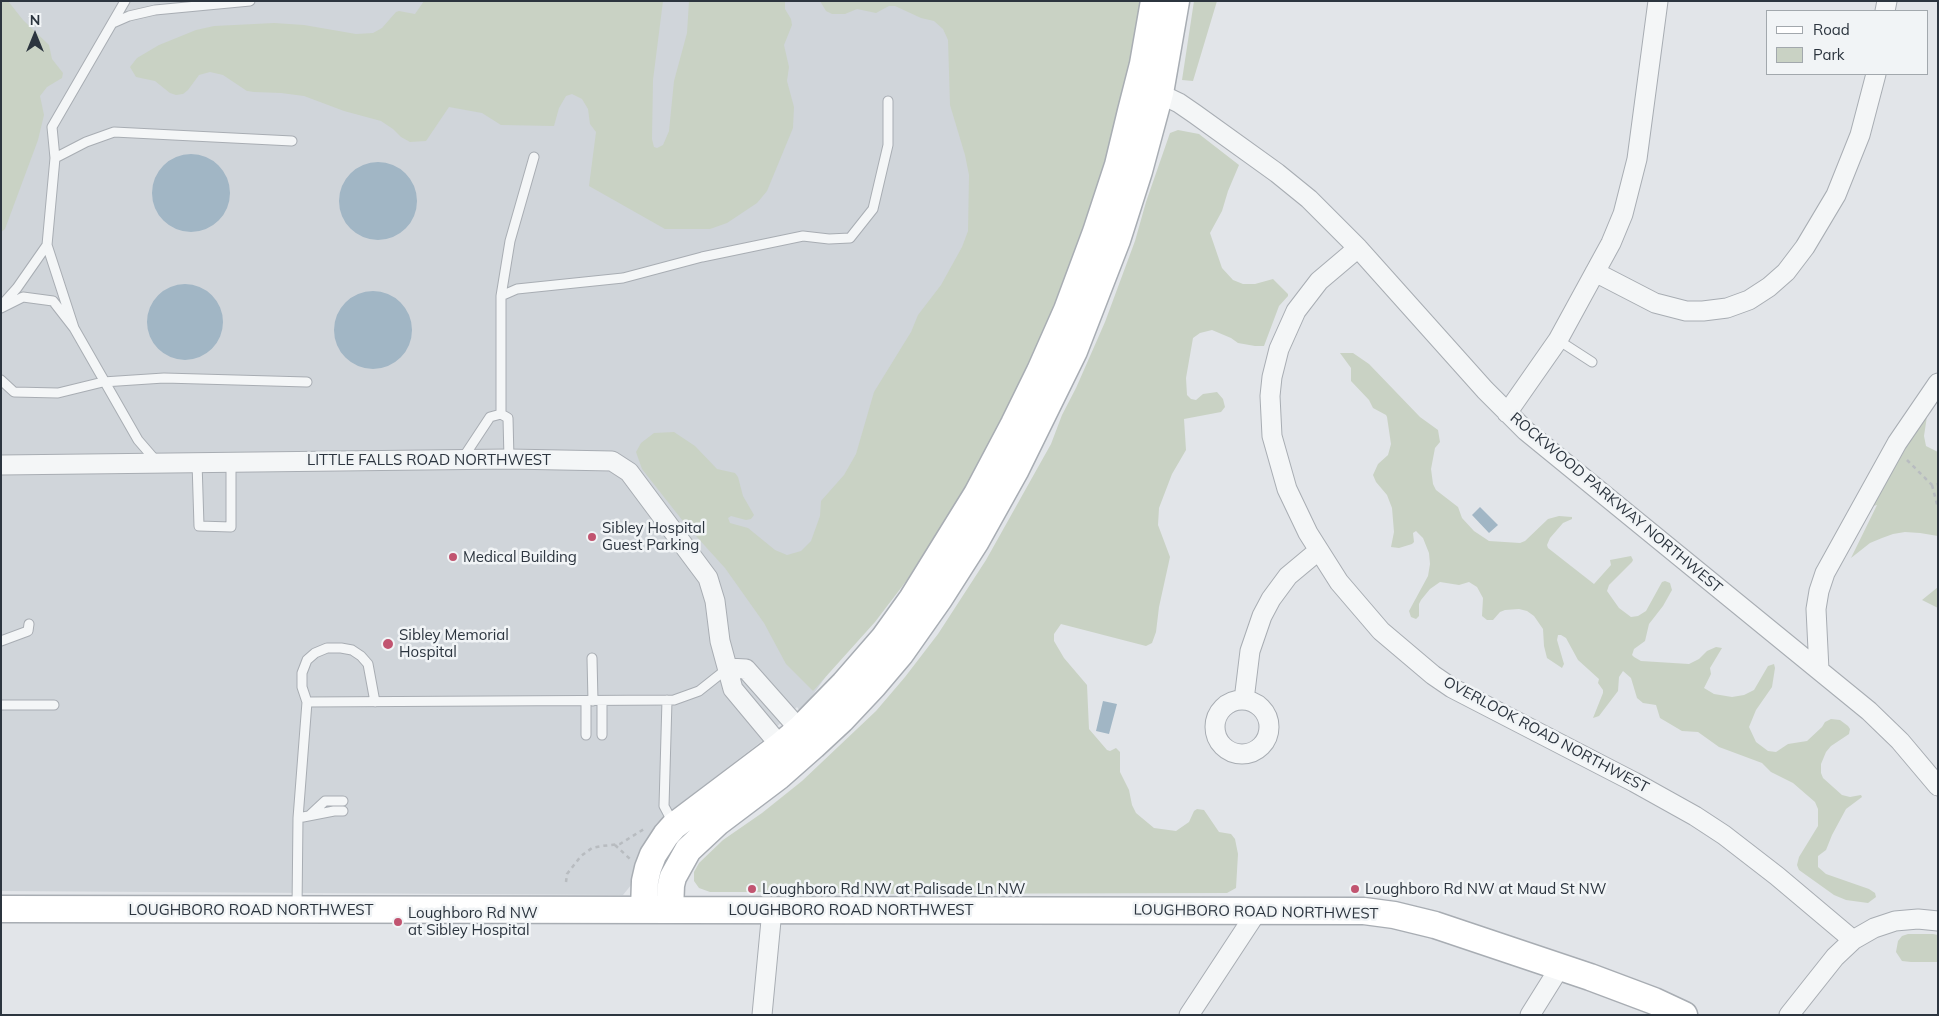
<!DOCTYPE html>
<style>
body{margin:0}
#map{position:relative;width:1939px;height:1016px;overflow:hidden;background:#e2e5e9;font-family:Mulish,sans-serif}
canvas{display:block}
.frame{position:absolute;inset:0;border:2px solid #2c353f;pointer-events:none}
.legend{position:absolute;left:1766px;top:10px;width:162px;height:65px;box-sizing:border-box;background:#f1f4f6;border:1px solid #a2a8ad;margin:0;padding:6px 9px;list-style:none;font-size:15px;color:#2c353f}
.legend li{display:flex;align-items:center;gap:10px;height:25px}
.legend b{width:25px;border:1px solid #a2a8ad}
.north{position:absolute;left:10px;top:10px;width:50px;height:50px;-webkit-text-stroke:4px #f1f4f6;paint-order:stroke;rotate:0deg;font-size:14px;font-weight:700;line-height:20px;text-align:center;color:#2c353f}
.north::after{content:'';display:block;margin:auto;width:18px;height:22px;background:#2c353f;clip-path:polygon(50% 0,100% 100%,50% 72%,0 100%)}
</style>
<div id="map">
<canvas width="1939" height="1016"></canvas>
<div class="frame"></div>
<ul class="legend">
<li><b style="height:6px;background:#fff"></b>Road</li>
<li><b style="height:14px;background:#c9d2c4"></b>Park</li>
</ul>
<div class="north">N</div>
</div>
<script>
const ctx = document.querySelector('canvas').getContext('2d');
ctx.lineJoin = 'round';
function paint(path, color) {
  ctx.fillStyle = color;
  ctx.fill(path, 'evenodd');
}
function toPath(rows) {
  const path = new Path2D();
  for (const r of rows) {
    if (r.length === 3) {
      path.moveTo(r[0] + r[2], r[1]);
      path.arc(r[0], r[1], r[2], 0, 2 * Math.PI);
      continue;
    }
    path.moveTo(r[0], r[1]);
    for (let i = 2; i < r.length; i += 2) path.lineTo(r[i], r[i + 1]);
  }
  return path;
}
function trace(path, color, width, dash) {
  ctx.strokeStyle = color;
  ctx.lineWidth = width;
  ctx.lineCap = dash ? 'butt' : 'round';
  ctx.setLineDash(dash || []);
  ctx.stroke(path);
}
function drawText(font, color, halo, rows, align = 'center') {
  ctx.font = font + ' Mulish,sans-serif';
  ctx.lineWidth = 5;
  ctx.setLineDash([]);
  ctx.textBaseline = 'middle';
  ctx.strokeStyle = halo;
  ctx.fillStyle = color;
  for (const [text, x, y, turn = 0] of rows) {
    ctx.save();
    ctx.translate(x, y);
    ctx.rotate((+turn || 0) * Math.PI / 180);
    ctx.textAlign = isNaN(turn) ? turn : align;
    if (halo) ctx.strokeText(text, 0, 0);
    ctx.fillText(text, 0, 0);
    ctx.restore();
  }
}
paint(toPath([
 [1,1,1144,1,1138,85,1025,391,801,712,797,707,762,741,685,800,656,824,636,879,623,895,1,891]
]), '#d0d5da');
paint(toPath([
 [1,1,8,1,23,20,49,45,52,59,63,73,62,78,47,87,40,96,44,115,38,140,5,229,1,232],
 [424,1,663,1,653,80,652,139,654,147,657,148,663,145,669,131,674,81,687,33,689,1,785,1,785,9,791,19,792,25,784,45,789,67,787,81,794,107,793,128,767,191,757,203,727,223,710,229,665,229,589,186,596,132,590,124,588,109,582,99,572,94,566,96,559,108,554,126,501,125,482,113,449,107,426,141,410,142,401,137,393,129,381,121,344,111,304,96,281,93,254,92,247,91,223,75,210,72,199,75,188,90,183,94,176,95,170,93,155,81,136,77,130,67,137,58,159,45,196,30,214,26,274,23,304,25,356,34,373,33,382,28,396,12,399,11,415,14],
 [820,1,1141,1,1134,44,1113,135,1079,243,1044,333,1008,410,972,477,907,580,875,622,813,691,786,664,764,623,725,568,686,525,642,469,636,452,641,443,654,433,674,432,695,446,717,469,735,473,738,477,743,496,754,515,751,519,746,520,731,516,728,518,730,523,748,528,775,550,787,555,801,551,811,541,820,516,821,501,844,475,856,454,874,392,911,332,918,315,941,285,962,247,968,231,969,175,965,155,950,105,948,40,943,29,934,21,921,18,895,6,889,6,876,13,857,9,845,14,832,14,826,11],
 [1194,1,1217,1,1193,81,1182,80],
 [1178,130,1199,134,1239,165,1228,191,1222,211,1210,233,1222,268,1233,280,1243,284,1255,284,1273,279,1288,294,1288,296,1279,306,1264,346,1255,346,1238,343,1231,338,1212,330,1200,333,1193,338,1186,378,1187,395,1191,399,1196,400,1203,394,1217,392,1223,399,1225,407,1221,412,1184,419,1186,450,1172,474,1159,508,1158,525,1170,557,1159,607,1156,632,1152,643,1146,646,1061,624,1054,634,1054,641,1064,658,1087,685,1089,729,1107,750,1110,751,1116,748,1120,752,1120,772,1129,790,1132,805,1136,813,1154,828,1176,831,1189,822,1194,811,1197,809,1204,810,1219,832,1231,834,1235,839,1238,854,1236,888,1227,893,846,894,806,889,777,892,710,892,699,888,694,881,694,872,699,863,723,840,762,813,802,781,876,711,905,677,938,634,986,560,1051,444,1062,415,1076,388,1105,322,1135,241,1146,202,1170,133],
 [1340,353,1353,353,1369,364,1420,417,1438,430,1440,442,1435,448,1431,469,1433,484,1436,490,1458,507,1462,518,1474,531,1489,541,1520,543,1525,541,1548,519,1559,516,1572,517,1572,519,1563,523,1550,538,1547,545,1548,548,1594,584,1611,565,1610,560,1631,556,1633,560,1632,562,1609,585,1607,591,1619,608,1631,617,1638,616,1646,611,1662,582,1665,581,1670,583,1672,590,1663,606,1649,624,1645,641,1634,649,1632,655,1634,657,1641,661,1689,664,1699,659,1707,651,1716,647,1722,648,1710,668,1711,674,1704,688,1714,694,1732,697,1744,695,1754,690,1768,666,1774,664,1775,668,1772,687,1756,710,1749,727,1756,742,1768,751,1776,752,1788,744,1807,741,1822,727,1825,722,1831,719,1840,720,1848,726,1850,729,1849,734,1831,746,1826,752,1821,764,1821,773,1823,778,1842,795,1850,797,1861,795,1862,797,1846,809,1832,835,1826,850,1818,856,1818,867,1826,874,1869,889,1875,893,1876,897,1868,903,1846,900,1834,895,1799,870,1797,865,1799,857,1818,826,1818,809,1815,802,1793,783,1771,772,1762,763,1719,747,1698,732,1682,731,1660,718,1656,705,1643,703,1637,698,1631,678,1623,671,1619,677,1618,691,1599,716,1593,718,1603,693,1603,690,1598,683,1599,679,1578,660,1566,638,1561,635,1558,635,1557,640,1564,664,1562,668,1547,658,1544,646,1543,629,1534,616,1527,611,1519,609,1505,610,1500,612,1493,620,1487,620,1482,616,1483,598,1477,587,1469,582,1459,585,1440,582,1430,589,1421,600,1419,604,1419,616,1416,619,1411,617,1409,611,1428,576,1430,564,1429,553,1423,538,1416,531,1413,533,1414,542,1412,544,1399,548,1391,547,1394,532,1392,508,1387,495,1376,482,1373,475,1378,464,1388,455,1391,444,1387,417,1386,415,1373,408,1369,400,1351,381,1351,368],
 [1927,416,1924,436,1926,446,1938,452,1938,536,1920,533,1905,532,1893,534,1882,538,1870,543,1851,558,1877,505,1873,506,1918,426],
 [1938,587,1938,608,1922,600],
 [1908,934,1933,934,1938,935,1938,962,1911,962,1902,961,1896,952,1898,941,1902,936]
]), '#c9d2c4');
paint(toPath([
 [191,193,39],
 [378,201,39],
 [185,322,38],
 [373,330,39],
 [1480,507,1498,525,1489,533,1472,515],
 [1103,701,1117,704,1109,734,1096,731]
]), '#a1b6c5');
const lane = toPath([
 [113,23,129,16,155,10,250,1],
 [55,158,86,142,114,132,292,141],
 [501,296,510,241,534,157],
 [1,306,17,288,47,245],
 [1,308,23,297,53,301,74,328,138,440,157,462],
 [74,328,47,245,55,158,52,127,125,1],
 [1558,340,1592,362],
 [1,380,14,392,58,393,103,382,164,378,307,382],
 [501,414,501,296,517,289,623,278,702,257,803,236,829,239,850,238,873,209,888,145,888,101],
 [463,458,490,417,501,414,508,418,509,459],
 [197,462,199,526,231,527,231,462],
 [1,641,28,631,29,624],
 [592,658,593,701],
 [667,700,664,806,673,823],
 [586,701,586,735],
 [307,702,674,700,699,691,728,668],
 [1,705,54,705],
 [602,735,602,701],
 [310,815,325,801,343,801],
 [298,818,334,811,343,811],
 [297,908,298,818,307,702,302,687,302,673,307,660,315,653,327,648,341,648,352,650,361,656,368,664,375,702]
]);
const street = toPath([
 [1885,11,1887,1],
 [1150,89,1179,103,1195,114,1277,173,1309,199,1358,248,1485,390,1526,431,1869,711,1900,741,1938,786],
 [1358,248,1319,281,1296,311,1279,349,1272,377,1270,396,1272,436,1287,489,1308,533,1339,582,1381,631,1433,675,1452,688,1634,782,1695,816,1724,835,1777,876,1853,940],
 [1595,272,1655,303,1686,311,1703,311,1727,308,1749,300,1769,287,1786,272,1805,247,1836,195,1860,135,1876,74],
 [1507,413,1558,340,1611,243,1623,214,1637,159,1658,1],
 [1,465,509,459,612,461,629,472,708,578,715,601,720,641,733,689,788,755],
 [728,668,746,669,808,739],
 [1819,670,1816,609,1819,591,1825,573,1897,443,1938,383],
 [1244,700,1250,651,1262,616,1271,599,1288,576,1318,551],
 [1242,727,27],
 [762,1015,772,910],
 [1189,1015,1258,910],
 [1530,1015,1560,967],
 [1789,1015,1835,957,1853,940,1874,928,1895,921,1918,919,1938,921]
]);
const secondary = toPath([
 [1,909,1364,911,1394,915,1435,925,1590,977,1654,1001,1684,1015],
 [644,910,645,881,648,868,653,855,666,835,674,826,780,746,800,729,844,684,884,638,912,599,977,494,1014,424,1040,371,1067,310,1096,232,1118,165,1131,111,1143,64,1154,1],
 [670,910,671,885,673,877,688,850,718,822,779,776,813,746,841,720,873,686,901,653,939,599,976,541,1015,471,1074,351,1117,240,1139,171,1160,93,1176,1]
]);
trace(lane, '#a8adb3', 11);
trace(street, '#a8adb3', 21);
trace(secondary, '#a8adb3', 29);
trace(toPath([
 [1907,460,1932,485,1938,484],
 [1932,485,1938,508],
 [615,845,630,859],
 [566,882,567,874,581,856,592,848,602,846,620,844,644,829]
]), '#b8bcc0', 2.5, [4, 4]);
trace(lane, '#f4f6f7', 9);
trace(street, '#f4f6f7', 19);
trace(secondary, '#fff', 26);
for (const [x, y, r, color] of [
 [592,537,5,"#c15470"],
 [453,557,5,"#c15470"],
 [388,644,6,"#c15470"],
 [752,889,5,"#c15470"],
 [1355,889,5,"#c15470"],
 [398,922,5,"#c15470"]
]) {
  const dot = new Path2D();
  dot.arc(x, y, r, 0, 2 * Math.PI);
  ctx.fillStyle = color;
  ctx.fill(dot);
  trace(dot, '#f1f4f6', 2);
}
drawText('15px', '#2c353f', '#f1f4f6', [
 ["LITTLE FALLS ROAD NORTHWEST",429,460],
 ["ROCKWOOD PARKWAY NORTHWEST",1616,503,40],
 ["OVERLOOK ROAD NORTHWEST",1546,735,28],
 ["LOUGHBORO ROAD NORTHWEST",251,910],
 ["LOUGHBORO ROAD NORTHWEST",851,910],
 ["LOUGHBORO ROAD NORTHWEST",1256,912,1]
]);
drawText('15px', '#2c353f', '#f1f4f6', [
 ["Sibley Hospital",602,528],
 ["Guest Parking",602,545],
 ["Medical Building",463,557],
 ["Sibley Memorial",399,635],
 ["Hospital",399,652],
 ["Loughboro Rd NW at Palisade Ln NW",762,889],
 ["Loughboro Rd NW at Maud St NW",1365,889],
 ["Loughboro Rd NW",408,913],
 ["at Sibley Hospital",408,930]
], 'left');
</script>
